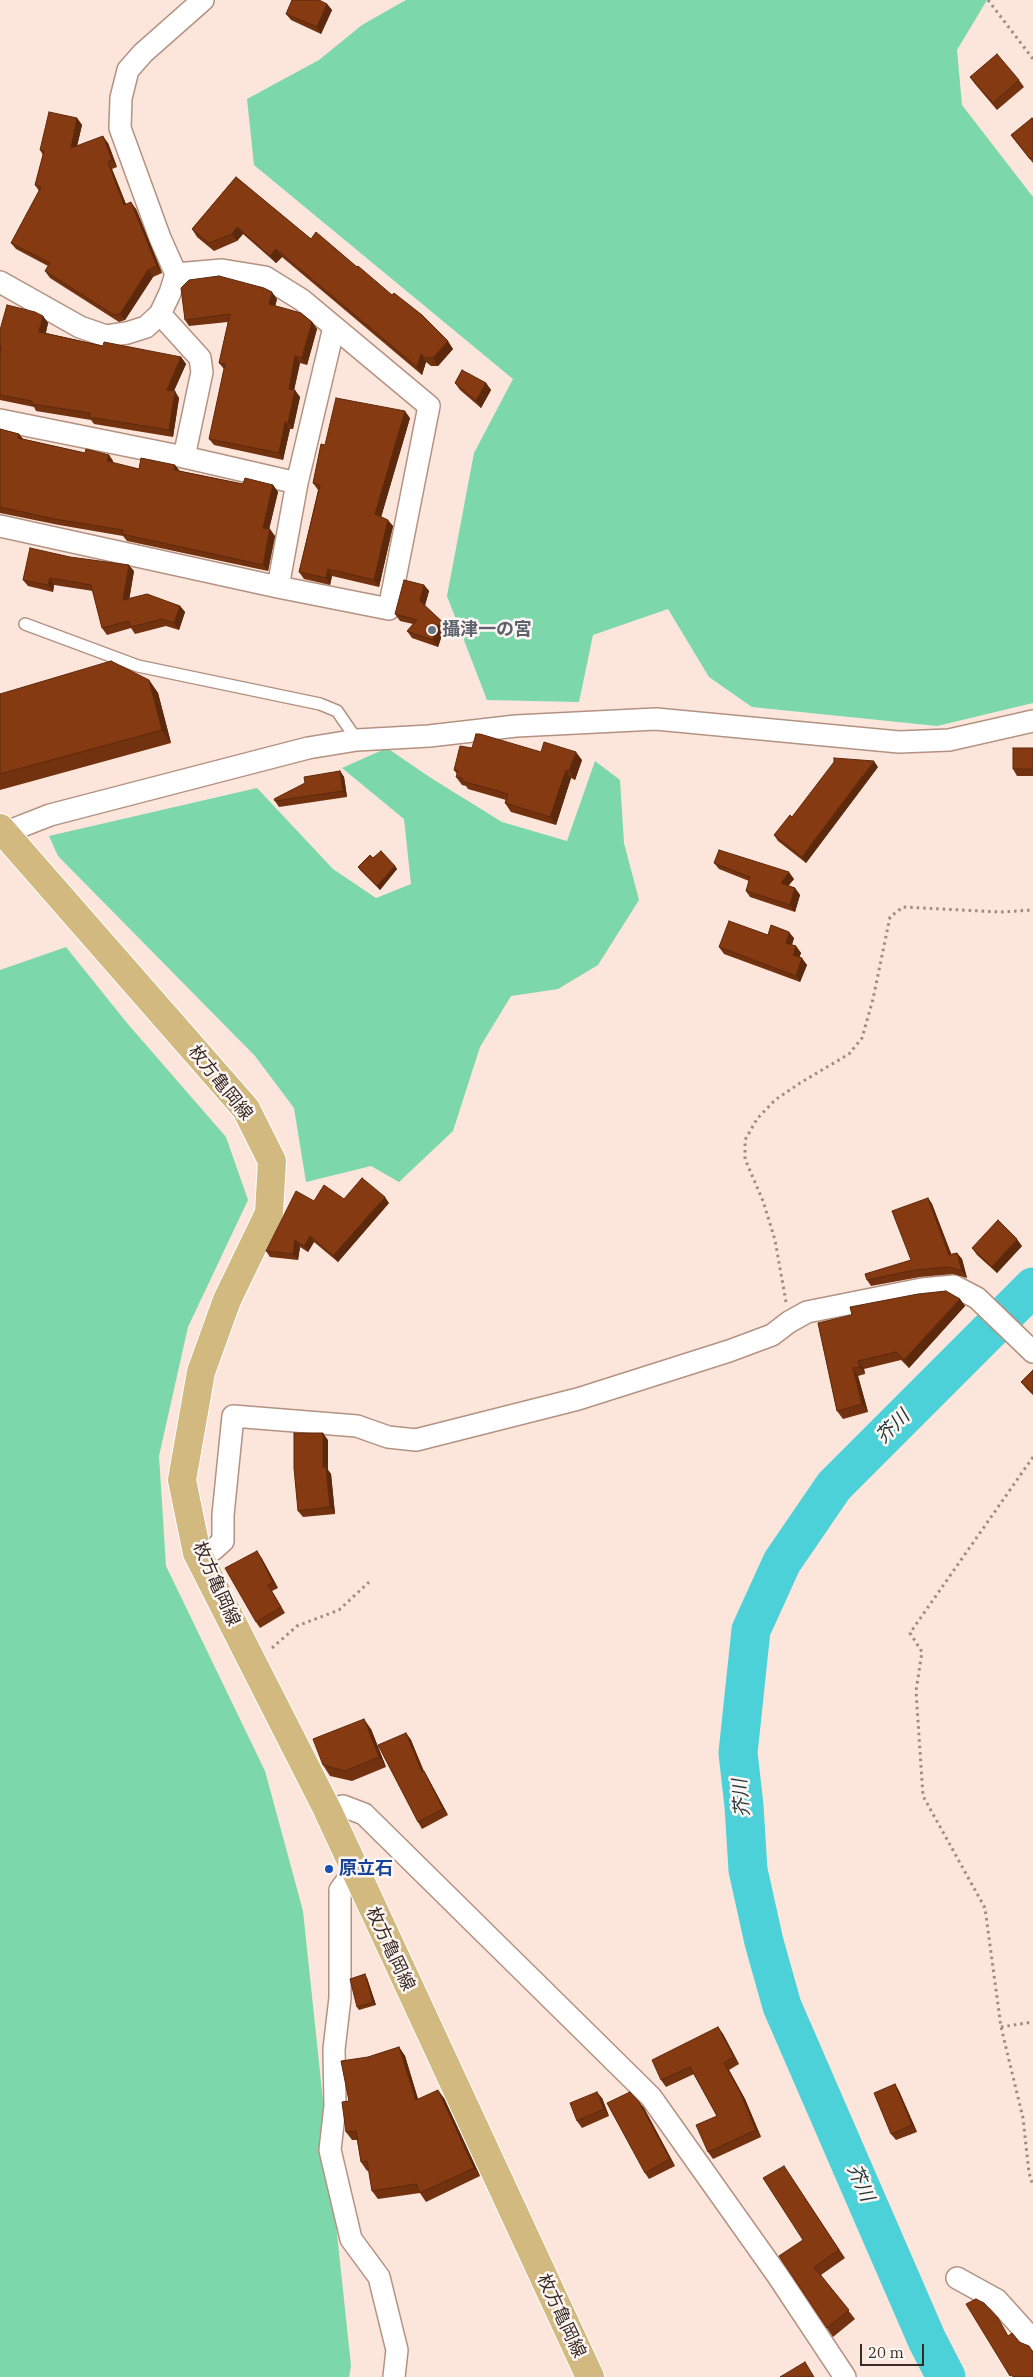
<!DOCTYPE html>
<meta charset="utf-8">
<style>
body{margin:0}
#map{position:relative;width:1033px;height:2377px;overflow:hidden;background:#fce5db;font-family:"IBM Plex Serif",serif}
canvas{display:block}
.scale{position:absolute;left:860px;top:2344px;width:64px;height:22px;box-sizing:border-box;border:2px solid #392a24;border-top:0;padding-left:6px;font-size:15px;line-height:18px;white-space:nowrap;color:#392a24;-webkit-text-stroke:4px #fef6f3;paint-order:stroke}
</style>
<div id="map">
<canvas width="1033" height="2377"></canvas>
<div class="scale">20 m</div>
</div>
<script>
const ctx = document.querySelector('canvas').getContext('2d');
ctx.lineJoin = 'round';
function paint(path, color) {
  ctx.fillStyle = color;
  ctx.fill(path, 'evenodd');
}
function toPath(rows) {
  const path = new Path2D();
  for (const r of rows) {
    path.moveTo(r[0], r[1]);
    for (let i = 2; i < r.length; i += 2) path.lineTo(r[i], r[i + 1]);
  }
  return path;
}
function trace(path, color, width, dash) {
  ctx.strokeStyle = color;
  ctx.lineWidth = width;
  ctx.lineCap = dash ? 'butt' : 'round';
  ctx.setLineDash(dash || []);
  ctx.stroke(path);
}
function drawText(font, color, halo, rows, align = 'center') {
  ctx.font = font + ' "IBM Plex Serif","Noto Sans JP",serif';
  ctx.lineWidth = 5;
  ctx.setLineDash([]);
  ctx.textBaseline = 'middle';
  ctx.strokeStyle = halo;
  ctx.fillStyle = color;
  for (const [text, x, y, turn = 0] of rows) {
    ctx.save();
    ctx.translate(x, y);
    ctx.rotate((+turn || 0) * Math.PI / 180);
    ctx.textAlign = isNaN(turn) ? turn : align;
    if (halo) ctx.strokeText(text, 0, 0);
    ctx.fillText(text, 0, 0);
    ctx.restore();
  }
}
paint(toPath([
 [406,0,987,0,957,50,962,105,1033,197,1033,703,937,726,752,707,709,677,668,609,593,635,579,702,487,700,447,596,474,453,513,379,254,165,247,99,319,60,362,25],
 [387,748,431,778,502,822,567,841,595,761,620,780,624,843,639,900,598,965,558,989,511,996,480,1047,453,1131,399,1182,371,1166,306,1182,294,1108,255,1056,58,856,49,836,257,788,333,869,376,898,411,884,404,819,342,768],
 [66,947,127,1023,226,1137,248,1200,188,1327,159,1456,166,1566,265,1771,303,1911,351,2366,349,2377,0,2377,0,970]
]), '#7cd7ab');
trace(toPath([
 [946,2377,927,2340,782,2006,764,1942,748,1870,744,1806,738,1753,751,1630,782,1562,834,1486,1033,1287]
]), '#4cd1d8', 39);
const service = toPath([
 [25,624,138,666,320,704,337,711,357,740]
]);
const minor = toPath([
 [0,282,80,327,106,336,127,333,146,327,160,314,170,293,176,274,160,238,120,128,121,98,128,70,143,53,203,0],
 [160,314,200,358,202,372,184,457],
 [0,420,184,457,297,483],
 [0,526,278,587,389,609,429,406,302,300,265,277,222,270,176,274],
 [278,587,297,483,334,327],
 [4,833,50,815,308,748,357,740,429,736,516,726,656,719,899,742,949,740,1033,721],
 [197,1553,213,1550,223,1541,223,1515,233,1416,357,1426,388,1437,416,1440,578,1399,729,1351,772,1335,789,1322,807,1312,922,1289,954,1286,977,1298,1033,1352],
 [327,1809,343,1806,364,1814,651,2097,778,2276,845,2377],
 [354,1871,340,1890,340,1998,334,2049,335,2106,330,2150,351,2239,379,2277,397,2350,394,2377],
 [957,2278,997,2300,1033,2340]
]);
const primary = toPath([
 [0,828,246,1109,272,1161,269,1213,227,1300,201,1372,182,1480,197,1553,327,1809,590,2377]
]);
trace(service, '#b49282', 14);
trace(minor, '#b49282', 24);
trace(primary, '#fff', 30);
trace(toPath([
 [988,0,1033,59],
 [786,1302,775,1240,763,1201,745,1159,745,1140,757,1119,775,1100,800,1083,849,1054,862,1038,873,999,890,917,903,907,1000,912,1033,910],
 [1033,1457,910,1633,922,1652,916,1691,923,1796,985,1908,1001,2027,1023,2118,1029,2173,1033,2186],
 [272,1648,297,1626,339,1610,369,1582],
 [1001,2027,1033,2022]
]), '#9d8a82', 3, [2.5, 4]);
trace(service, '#fff', 11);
trace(minor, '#fff', 21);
trace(primary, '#d2b980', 28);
paint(toPath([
 [327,4,332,10,321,34,291,20,286,14],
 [970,77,1019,80,1024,87,997,110,975,84],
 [77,118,82,125,77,146,108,143,117,167,112,169,126,204,136,209,162,273,153,277,125,320,119,322,50,278,45,271,48,266,16,249,11,243,39,191,35,185,43,155,40,150],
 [1033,119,1033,163,1011,135],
 [236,177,311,239,357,267,453,349,438,366,431,366,426,362,422,375,282,257,276,263,243,234,237,241,214,251,197,237,192,229],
 [277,299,275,306,312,322,317,329,307,365,300,363,294,390,300,397,293,429,290,429,283,460,214,445,209,439,224,369,219,363,228,322,189,326,185,320],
 [43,316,48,323,46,333,103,346,181,357,186,364,174,391,179,398,173,437,94,424,91,420,36,411,34,407,0,400,0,330],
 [455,383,486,383,491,390,481,408,460,390],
 [410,418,381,517,393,526,379,587,332,576,330,585,304,579,299,572,318,490,313,483,325,445],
 [0,429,19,434,23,439,85,453,109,455,113,461,113,463,139,469,180,471,243,484,273,485,278,492,269,529,275,536,268,571,127,541,123,536,59,525,0,513],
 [134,571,129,599,180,606,185,612,179,630,166,626,135,634,131,628,107,635,102,628,93,591,54,585,53,592,28,586,23,580],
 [424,585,429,591,425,606,449,628,454,635,443,632,438,647,412,638,407,631,413,624,400,621,395,614],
 [149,680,158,693,171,743,0,790,0,694],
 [472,748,541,752,582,760,575,780,571,778,556,825,511,812,505,803,506,800,468,789,466,786,462,785,456,777,457,774,454,770],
 [1033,748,1033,776,1017,776,1013,769],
 [878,767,806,863,778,841,774,835,792,817],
 [340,771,344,777,347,797,279,807,275,801],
 [714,863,794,879,788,886,795,888,800,895,795,912,750,897,746,891,749,881,719,869],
 [395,866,397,869,380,890,360,870,358,867],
 [768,935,794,938,792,945,796,946,801,953,799,957,807,965,800,982,724,954,719,947],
 [928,1198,932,1204,951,1254,957,1253,962,1259,967,1278,953,1274,920,1277,871,1286,867,1280,911,1260],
 [344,1199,389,1203,338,1262,314,1242,308,1252,300,1247,298,1260,270,1257,266,1251,314,1201],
 [1022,1246,997,1273,977,1255,972,1248],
 [960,1299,965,1306,909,1368,901,1360,864,1369,865,1374,858,1376,868,1412,843,1419,837,1411,818,1323],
 [1033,1370,1033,1395,1026,1388,1021,1382],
 [328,1440,328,1470,331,1474,335,1514,303,1517,298,1511],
 [261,1557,278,1588,272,1591,285,1613,260,1628,256,1622],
 [371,1729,386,1767,352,1781,330,1776,323,1765],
 [406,1733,411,1740,424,1771,428,1778,448,1815,422,1829,418,1822],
 [367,1978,376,2005,359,2010,357,2007],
 [718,2027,723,2034,739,2064,729,2070,745,2099,761,2137,713,2159,708,2152,717,2116,694,2074,666,2087,661,2080],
 [399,2047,405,2056,418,2099,444,2098,480,2176,426,2202,420,2193,378,2199,372,2191,369,2170,367,2171,361,2162,357,2140,352,2140,346,2132,349,2101,368,2057],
 [895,2084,899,2091,917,2132,896,2140,891,2134],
 [602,2098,609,2116,582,2128,577,2121],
 [639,2102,644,2108,675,2166,649,2179,645,2173],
 [784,2166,845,2258,821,2275,855,2319,833,2337,779,2256,803,2240]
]), '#72320f');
paint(toPath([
 [327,4,332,10,321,34,317,27],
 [77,118,82,125,75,155,71,148],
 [103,136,108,143,117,167,112,160],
 [108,162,112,169,129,212,124,205],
 [131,202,136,209,162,273,157,266],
 [237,227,243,234,237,241,232,234],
 [276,249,282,257,276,263,270,256],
 [148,270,153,277,125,320,120,314],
 [272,292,277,299,274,311,269,304],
 [43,316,48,323,44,339,39,332],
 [312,322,317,329,307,365,302,358],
 [448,341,453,349,438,366,433,358],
 [421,354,426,362,422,375,417,367],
 [295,356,300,363,293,395,289,389],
 [181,357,186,364,171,397,167,390],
 [486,383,491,390,481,408,476,401],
 [295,390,300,397,293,429,288,423],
 [175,391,179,398,173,437,169,430],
 [405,411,410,418,380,521,375,514],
 [285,422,290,429,283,460,279,453],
 [19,434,24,440,18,438],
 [109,455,113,461,112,468,107,461],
 [175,465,180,471,174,470],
 [273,485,278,492,268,534,263,528],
 [388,520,393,526,379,587,374,580],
 [270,529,275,536,268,571,263,565],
 [129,565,134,571,128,607,123,600],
 [328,569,332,576,330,585,326,578],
 [50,578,54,585,53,592,48,585],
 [424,585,429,591,424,608,420,601],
 [180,606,185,612,179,630,174,623],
 [438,625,443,632,438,647,433,640],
 [149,680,158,693,171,743,162,730],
 [576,752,582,760,575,780,569,771],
 [874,761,878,767,806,863,802,857],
 [566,770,571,778,556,825,550,817],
 [340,771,344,777,347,797,343,791],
 [395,866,397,869,380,890,377,886],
 [789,872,794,879,785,890,781,883],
 [795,888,800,895,795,912,790,905],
 [789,932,794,938,790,950,786,943],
 [796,946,801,953,798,962,793,955],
 [802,958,807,965,800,982,796,976],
 [385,1197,389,1203,338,1262,333,1256],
 [928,1198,932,1204,954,1261,949,1255],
 [310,1236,314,1242,308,1252,304,1246],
 [1017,1239,1022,1246,997,1273,992,1267],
 [295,1240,300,1247,298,1260,293,1254],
 [957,1253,962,1259,967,1278,962,1271],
 [960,1299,965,1306,909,1368,904,1360],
 [858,1361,864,1369,865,1374,860,1367],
 [853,1368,858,1376,868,1412,862,1404],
 [323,1433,328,1440,328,1470,331,1474,335,1514,330,1507,323,1467],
 [257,1551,261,1557,278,1588,273,1582],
 [364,1719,371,1729,386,1767,379,1757],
 [406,1733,411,1740,426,1779,422,1772],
 [424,1771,428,1778,448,1815,443,1809],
 [365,1974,367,1978,376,2005,373,2002],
 [718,2027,723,2034,739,2064,734,2057],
 [399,2047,405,2056,421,2109,416,2100],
 [724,2063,729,2070,745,2099,761,2137,756,2130],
 [895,2084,899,2091,917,2132,912,2125],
 [438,2090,444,2098,480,2176,474,2168],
 [597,2092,602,2098,609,2116,604,2109],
 [639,2102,644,2108,675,2166,670,2159]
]), '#5d290d');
const building = toPath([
 [292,0,319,0,327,4,317,27,286,14,292,0],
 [997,54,1019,80,993,103,970,77,997,54],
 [49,112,77,118,71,148,103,136,112,160,108,162,124,205,131,202,157,266,148,270,120,314,114,315,45,271,50,263,11,243,41,187,35,185,44,151,40,150,49,112],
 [1032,118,1033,119,1033,157,1030,159,1011,135,1032,118],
 [236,177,311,239,316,232,357,267,358,266,392,295,394,293,422,315,448,341,433,358,426,358,421,354,417,367,276,249,270,256,237,227,232,234,209,243,192,229,236,177],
 [219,276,264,288,272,292,269,304,301,313,312,322,302,358,295,356,289,389,295,390,288,423,285,422,279,453,209,439,225,364,219,363,230,314,185,320,181,288,189,280,219,276],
 [7,305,35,312,43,316,39,332,103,346,104,342,181,357,167,390,175,391,169,430,89,417,90,413,32,404,32,401,0,395,0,354,1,347,0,347,0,330,7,305],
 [462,370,486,383,476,401,455,383,462,370],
 [336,398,405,411,375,514,388,520,374,580,328,569,326,578,299,572,320,485,313,483,321,444,325,445,336,398],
 [0,429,19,434,18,438,85,453,86,449,109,455,107,461,139,469,141,458,175,465,174,470,243,484,245,478,273,485,263,528,270,529,263,565,122,534,123,530,54,519,0,507,0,429],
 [30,548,70,557,129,565,123,600,147,594,180,606,174,623,162,619,131,627,129,621,102,628,91,585,50,578,48,585,23,580,30,548],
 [404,580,424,585,420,601,449,628,438,625,433,640,407,631,417,620,395,614,404,580],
 [111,661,149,680,162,730,0,774,0,694,111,661],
 [476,734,480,734,541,752,544,742,576,752,569,771,566,770,550,817,505,803,508,794,462,781,462,778,456,777,458,771,454,770,460,746,472,748,476,734],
 [1013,748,1033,748,1033,769,1013,769,1013,748],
 [834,758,874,761,802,857,774,835,790,815,792,817,834,762,834,758],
 [340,771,343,791,275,801,274,799,305,783,304,777,340,771],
 [719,850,789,872,781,883,795,888,790,905,746,891,750,877,714,863,719,850],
 [381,851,395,866,377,886,358,867,370,855,373,858,381,851],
 [729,921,768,935,771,925,789,932,786,943,796,946,793,955,802,958,796,976,719,947,729,921],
 [362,1178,385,1197,333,1256,310,1236,304,1246,295,1240,293,1254,266,1251,296,1191,314,1201,324,1185,344,1199,362,1178],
 [928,1198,949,1255,957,1253,962,1271,948,1267,915,1270,867,1280,865,1274,911,1260,892,1211,928,1198],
 [998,1220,1017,1239,992,1267,972,1248,998,1220],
 [946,1291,960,1299,904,1360,896,1352,858,1361,860,1367,853,1368,862,1404,837,1411,818,1323,852,1315,850,1307,918,1294,946,1291],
 [1033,1370,1033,1393,1021,1382,1033,1370],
 [294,1433,323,1433,323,1467,326,1467,330,1507,298,1511,294,1468,294,1433],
 [257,1551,273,1582,268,1585,281,1607,256,1622,225,1568,257,1551],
 [364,1719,379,1757,345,1771,323,1765,313,1739,364,1719],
 [406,1733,422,1772,424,1771,443,1809,418,1822,378,1745,406,1733],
 [365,1974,373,2002,357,2007,350,1979,365,1974],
 [718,2027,734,2057,724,2063,740,2092,756,2130,708,2152,696,2125,717,2116,690,2067,661,2080,652,2060,718,2027],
 [399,2047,416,2100,438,2090,474,2168,420,2193,416,2184,372,2191,367,2161,361,2162,356,2131,346,2132,342,2102,349,2101,341,2061,368,2057,399,2047],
 [895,2084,912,2125,891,2134,874,2093,895,2084],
 [597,2092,604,2109,577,2121,570,2103,597,2092],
 [630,2092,639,2102,670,2159,645,2173,607,2103,630,2092],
 [784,2166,839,2250,814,2267,849,2310,827,2328,779,2256,803,2240,763,2178,784,2166],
 [976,2299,984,2303,998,2318,1008,2336,1012,2333,1019,2342,1029,2346,1033,2352,1033,2377,1013,2377,1012,2375,1010,2376,966,2304,976,2299],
 [805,2362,814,2377,780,2377,805,2362]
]);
paint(building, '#853a12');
trace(building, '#5d290d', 1);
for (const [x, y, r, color] of [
 [432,630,5,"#6b7280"],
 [329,1869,5,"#1a4fb4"]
]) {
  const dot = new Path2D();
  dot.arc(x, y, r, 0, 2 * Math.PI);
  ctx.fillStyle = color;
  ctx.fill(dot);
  trace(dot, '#fef6f3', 2);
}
drawText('bold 18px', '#5b616d', '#fef6f3', [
 ["攝津一の宮",442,630]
], 'left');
drawText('18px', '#392a24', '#fef6f3', [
 ["枚方亀岡線",220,1083,51],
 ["枚方亀岡線",216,1584,66],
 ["枚方亀岡線",390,1949,65],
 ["枚方亀岡線",561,2316,65]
]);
drawText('bold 18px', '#164399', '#fef6f3', [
 ["原立石",339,1869]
], 'left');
drawText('italic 19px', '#1f3537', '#fef6f3', [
 ["芥川",893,1427,-45],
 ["芥川",742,1798,-95],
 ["芥川",860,2183,66]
]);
</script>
